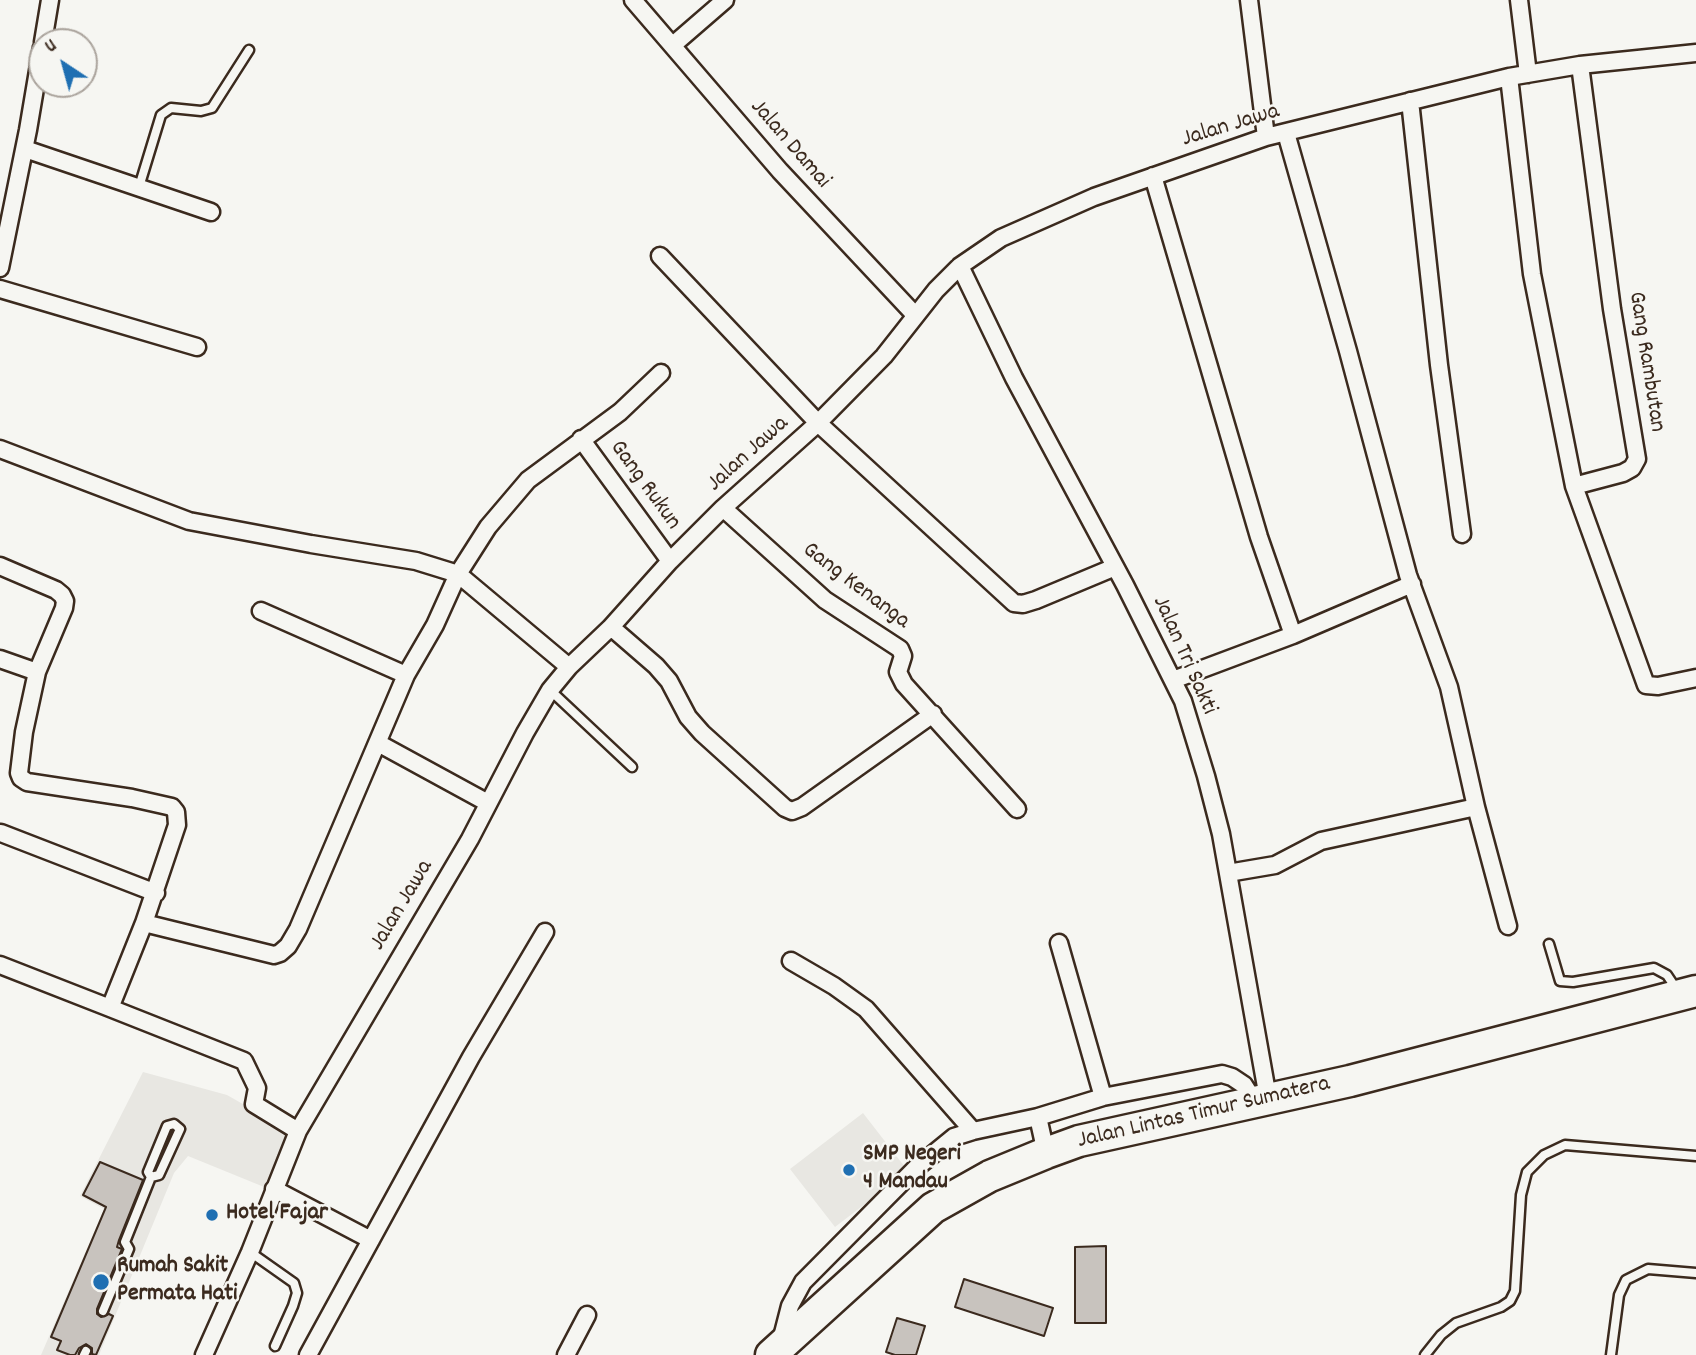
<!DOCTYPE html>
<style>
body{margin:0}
#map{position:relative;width:1696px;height:1355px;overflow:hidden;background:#f6f6f2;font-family:Dekko,sans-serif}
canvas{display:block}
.north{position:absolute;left:28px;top:28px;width:70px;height:70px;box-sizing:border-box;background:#f6f6f2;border:2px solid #aba49d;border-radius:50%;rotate:324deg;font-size:19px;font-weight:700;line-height:28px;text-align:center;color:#3b2a1e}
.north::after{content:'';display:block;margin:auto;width:24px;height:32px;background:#1f6fb2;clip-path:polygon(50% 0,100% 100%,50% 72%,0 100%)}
</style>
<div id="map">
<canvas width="1696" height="1355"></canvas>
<div class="north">U</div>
</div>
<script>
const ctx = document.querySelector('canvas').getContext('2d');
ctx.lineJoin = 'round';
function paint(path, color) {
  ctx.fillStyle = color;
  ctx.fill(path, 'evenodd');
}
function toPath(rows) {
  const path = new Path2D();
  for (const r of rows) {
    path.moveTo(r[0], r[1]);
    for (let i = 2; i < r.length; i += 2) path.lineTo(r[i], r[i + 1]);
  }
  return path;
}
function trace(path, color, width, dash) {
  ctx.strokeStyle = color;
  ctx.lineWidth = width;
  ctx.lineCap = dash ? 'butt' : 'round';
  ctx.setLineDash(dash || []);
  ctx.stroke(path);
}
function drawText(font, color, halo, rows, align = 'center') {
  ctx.font = font + ' Dekko,sans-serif';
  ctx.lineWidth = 5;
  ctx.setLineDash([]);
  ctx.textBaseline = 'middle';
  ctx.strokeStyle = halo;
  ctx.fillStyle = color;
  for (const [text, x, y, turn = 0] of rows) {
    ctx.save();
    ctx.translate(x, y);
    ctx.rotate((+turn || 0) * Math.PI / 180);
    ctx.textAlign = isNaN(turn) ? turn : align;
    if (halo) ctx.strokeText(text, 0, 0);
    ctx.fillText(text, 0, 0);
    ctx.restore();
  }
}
paint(toPath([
 [143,1072,227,1095,292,1132,269,1189,188,1156,174,1173,99,1355,41,1355,104,1209,80,1196],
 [863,1113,908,1171,835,1227,790,1169]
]), '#e8e7e2');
const building = toPath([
 [100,1162,143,1180,119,1240,117,1247,122,1249,97,1309,97,1314,101,1317,109,1314,113,1316,96,1355,92,1354,92,1348,86,1344,79,1348,75,1355,70,1355,57,1350,61,1341,51,1337,106,1207,83,1195,100,1162],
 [1106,1246,1106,1323,1075,1323,1075,1247,1106,1246],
 [964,1279,1053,1308,1044,1336,955,1307,964,1279],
 [897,1318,925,1326,916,1355,895,1355,886,1352,897,1318]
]);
paint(building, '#c8c3be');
trace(building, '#3b2a1e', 2);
const lane = toPath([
 [139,187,161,115,171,108,201,111,212,108,249,50],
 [550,690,632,767],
 [1549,944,1560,981,1573,982,1654,968,1667,975,1677,990],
 [250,1252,294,1283,297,1293,293,1306,275,1346],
 [103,1311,129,1249,125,1242,151,1177,148,1172,167,1126,174,1124,180,1129,159,1175,151,1177],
 [84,1355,86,1351],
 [1425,1355,1441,1335,1456,1323,1501,1307,1510,1301,1515,1291,1521,1195,1527,1172,1544,1155,1565,1145,1696,1156],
 [1611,1355,1619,1295,1626,1280,1648,1269,1696,1273]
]);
const street = toPath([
 [633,0,780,171,915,315],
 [1249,0,1266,137],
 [1519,0,1528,74],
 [43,42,50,0],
 [673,45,725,0],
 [1580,65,1612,309,1637,459,1632,468,1623,473,1574,486,1646,685,1658,686,1696,678],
 [1509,77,1532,274,1574,486],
 [1410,101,1439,365,1462,534],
 [1286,133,1348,351,1408,575,1449,687,1476,807,1508,926],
 [25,149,211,212],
 [1153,176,1259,537,1293,635],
 [660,256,818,423,1014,603,1023,604,1036,600,1115,567],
 [960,266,1014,378,1125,585,1183,701,1206,776,1221,834,1268,1098],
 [0,268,28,130,42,47],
 [0,289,197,347],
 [581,439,670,561],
 [0,449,189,521,311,544,416,561,458,574,569,667],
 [723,508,825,600,900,649,903,656,898,672,904,684,1017,809],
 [0,566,56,590,62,595,65,601,64,608,37,672,24,732,19,773,21,778,27,782,132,798,172,807,176,812,177,825,144,923,274,955,280,953,288,946,298,929,406,675,435,625,458,574,488,527,528,480,620,412,661,373],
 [261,611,406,675],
 [611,627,656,666,669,681,688,717,702,733,785,808,792,811,802,807,933,714],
 [0,659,37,672],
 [1173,680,1293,635,1412,584],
 [378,743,488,803],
 [1,833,156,893],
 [1228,873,1275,865,1321,841,1476,807],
 [1059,943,1103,1097],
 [791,961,834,986,866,1009,973,1131],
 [0,965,110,1008,144,923],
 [110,1008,244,1061,257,1088,254,1104,298,1131],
 [1038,1117,1103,1097,1222,1074,1232,1077,1244,1085,1254,1101],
 [274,1189,371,1240],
 [781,1341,790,1306,803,1282,916,1168,954,1137,973,1131,1038,1117,1046,1153],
 [204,1355,250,1252,298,1131,470,839,525,733,550,690,569,667,611,627,670,561,723,508,818,423,884,356,936,290,960,266,1001,238,1094,197,1266,137,1509,77,1580,65,1696,53],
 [308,1355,471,1057,545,932],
 [566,1355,587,1315]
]);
const highway = toPath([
 [771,1355,933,1208,990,1176,1046,1153,1079,1141,1350,1081,1696,991]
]);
trace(lane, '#3b2a1e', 13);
trace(street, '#3b2a1e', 21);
trace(highway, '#3b2a1e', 35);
trace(lane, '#f6f6f2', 8);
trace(street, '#f6f6f2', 16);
trace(highway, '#f6f6f2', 30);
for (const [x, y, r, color] of [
 [849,1170,7,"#1f6fb2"],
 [212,1215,7,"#1f6fb2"],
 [101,1282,9,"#1f6fb2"]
]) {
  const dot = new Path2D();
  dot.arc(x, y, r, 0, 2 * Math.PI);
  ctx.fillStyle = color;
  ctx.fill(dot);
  trace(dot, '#f6f6f2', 2.5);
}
drawText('24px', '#3b2a1e', '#f6f6f2', [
 ["Jalan Jawa",1231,127,-17],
 ["Jalan Damai",789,145,49],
 ["Gang Rambutan",1645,362,81],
 ["Jalan Jawa",749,455,-42],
 ["Gang Rukun",644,486,54],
 ["Gang Kenanga",855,587,37],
 ["Jalan Tri Sakti",1183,656,66],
 ["Jalan Jawa",403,906,-59],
 ["Jalan Lintas Timur Sumatera",1204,1114,-13]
]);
drawText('bold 24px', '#3b2a1e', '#f6f6f2', [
 ["SMP Negeri",863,1156],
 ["4 Mandau",863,1184],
 ["Hotel Fajar",226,1215],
 ["Rumah Sakit",117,1268],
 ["Permata Hati",117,1296]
], 'left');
</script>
